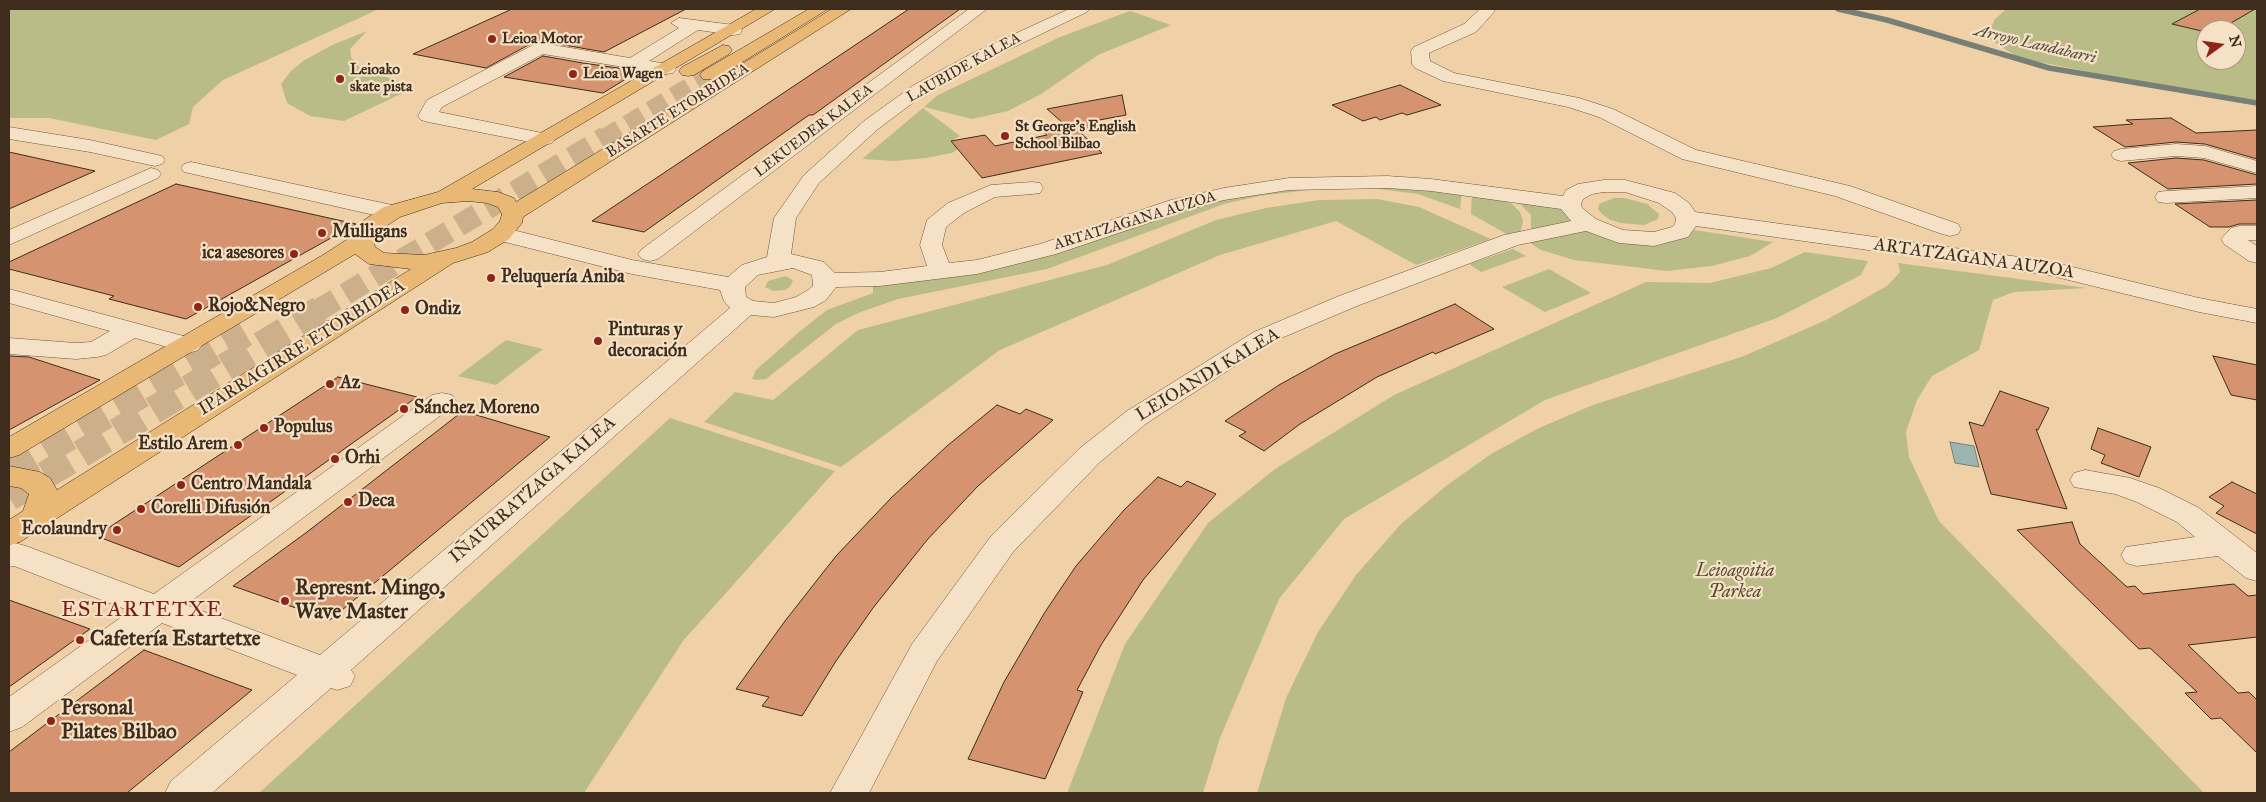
<!DOCTYPE html>
<meta charset="utf-8">
<style>
body{margin:0}
#map{position:relative;width:2266px;height:802px;overflow:hidden;background:#f0d1a7;font-family:"IM FELL Great Primer",serif}
canvas{display:block}
.frame{position:absolute;inset:0;border:10px solid #3e2d1d;pointer-events:none}
.north{position:absolute;left:2196px;top:20px;width:50px;height:50px;box-sizing:border-box;background:#f5e1c6;border:1px solid #ac9982;border-radius:50%;rotate:76deg;font-size:14px;font-weight:700;line-height:20px;text-align:center;color:#3e2d1d}
.north::after{content:'';display:block;margin:auto;width:18px;height:22px;background:#8f2418;clip-path:polygon(50% 0,100% 100%,50% 72%,0 100%)}
</style>
<div id="map">
<canvas width="2266" height="802"></canvas>
<div class="frame"></div>
<div class="north">N</div>
</div>
<script>
const ctx = document.querySelector('canvas').getContext('2d');
ctx.lineJoin = 'round';
function paint(path, color) {
  ctx.fillStyle = color;
  ctx.fill(path, 'evenodd');
}
function toPath(rows) {
  const path = new Path2D();
  for (const r of rows) {
    path.moveTo(r[0], r[1]);
    for (let i = 2; i < r.length; i += 2) path.lineTo(r[i], r[i + 1]);
  }
  return path;
}
function trace(path, color, width, dash) {
  ctx.strokeStyle = color;
  ctx.lineWidth = width;
  ctx.lineCap = dash ? 'butt' : 'round';
  ctx.setLineDash(dash || []);
  ctx.stroke(path);
}
function drawText(font, color, halo, rows, align = 'center') {
  ctx.font = font + ' "IM FELL Great Primer",serif';
  ctx.lineWidth = 4.5;
  ctx.setLineDash([]);
  ctx.textBaseline = 'middle';
  ctx.strokeStyle = halo;
  ctx.fillStyle = color;
  for (const [text, x, y, turn = 0] of rows) {
    ctx.save();
    ctx.translate(x, y);
    ctx.rotate((+turn || 0) * Math.PI / 180);
    ctx.textAlign = isNaN(turn) ? turn : align;
    if (halo) ctx.strokeText(text, 0, 0);
    ctx.fillText(text, 0, 0);
    ctx.restore();
  }
}
paint(toPath([
 [9,9,379,9,223,80,193,107,189,124,156,140,49,118,9,118],
 [2006,9,2257,9,2257,105,2019,58,1988,38,1994,20],
 [2206,30,2236,30,2236,60,2206,60],
 [1130,11,1171,25,1098,55,1041,94,1008,111,972,119,924,107,938,95,1060,37],
 [367,31,350,49,351,57,359,67,406,84,407,91,344,121,310,116,287,103,281,84,291,71,303,61,332,45],
 [923,108,960,136,951,141,958,149,952,153,926,158,894,161,862,159],
 [1351,184,1462,191,1460,209,1418,194,1371,188,1317,189,1259,196,1224,204,1047,269,898,299,858,313,836,324,766,379,757,380,752,379,756,370,799,332,827,310,873,293,873,283,972,271,1182,208,1249,192],
 [1472,193,1499,196,1512,204,1520,212,1523,221,1520,235,1512,237,1471,214],
 [1614,198,1625,198,1647,204,1659,214,1658,219,1644,225,1620,223,1609,219,1602,214,1598,209,1599,204],
 [1377,199,1419,207,1491,239,1416,265,1336,221,1220,255,1000,350,841,467,704,422,735,392,773,400,858,330,1107,265,1216,220,1266,208,1319,200],
 [1515,199,1566,205,1579,223,1531,232,1531,215],
 [1588,228,1611,237,1688,229,1773,242,1750,256,1712,266,1667,271,1574,260,1541,250,1527,241],
 [1513,249,1526,256,1481,272,1469,264],
 [1805,252,1868,261,1861,275,1777,318,1545,400,1344,519,1279,599,1220,738,1203,793,1067,793,1125,644,1208,523,1275,469,1394,395,1646,282,1710,283,1771,268],
 [1898,263,2087,288,2014,292,1993,300,1979,350,1932,376,1917,400,1906,432,1909,457,1939,521,2204,793,1257,793,1286,698,1318,632,1356,575,1401,524,1446,486,1491,454,1539,428,1593,405,1744,356,1826,320,1887,286,1900,272],
 [1549,269,1591,293,1545,312,1502,287],
 [786,276,793,280,790,287,785,290,773,291,765,287,768,281],
 [506,340,543,349,496,385,458,376],
 [670,418,835,471,683,641,584,793,259,793]
]), '#babc87');
const water = toPath([
 [1950,442,1974,446,1979,467,1955,463,1950,442]
]);
paint(water, '#9db5b1');
trace(water, '#777f76', 1);
trace(toPath([
 [1838,9,1887,20,2049,68,2257,103]
]), '#777f76', 5.5);
const building = toPath([
 [512,9,686,9,604,52,541,41,534,42,486,68,413,54,512,9],
 [909,9,960,9,813,115,809,115,644,232,592,221,909,9],
 [2200,9,2255,9,2219,30,2206,30,2206,32,2172,24,2200,9],
 [543,56,583,63,639,71,603,93,504,77,543,56],
 [1400,85,1441,105,1407,115,1402,113,1380,120,1376,117,1363,121,1332,105,1400,85],
 [1122,95,1126,115,1094,121,1101,128,1080,132,1102,153,982,178,951,141,985,135,995,146,1047,135,1039,128,1063,123,1047,109,1122,95],
 [2171,118,2196,133,2257,130,2257,159,2205,144,2176,142,2125,147,2093,127,2133,124,2126,120,2171,118],
 [9,152,95,171,9,209,9,152],
 [2176,158,2204,160,2257,175,2257,184,2168,189,2128,163,2176,158],
 [176,184,356,224,186,319,109,299,114,296,9,269,9,262,176,184],
 [2257,200,2257,224,2239,224,2229,227,2210,227,2175,204,2257,200],
 [1455,304,1494,329,1435,354,1433,352,1377,377,1300,424,1264,451,1239,436,1246,432,1225,421,1279,385,1335,354,1455,304],
 [9,356,29,357,100,380,9,430,9,356],
 [2213,356,2257,365,2257,400,2231,395,2213,356],
 [338,377,417,397,179,567,96,536,338,377],
 [2000,391,2049,408,2038,430,2036,429,2067,509,1991,494,1969,422,1983,426,2000,391],
 [997,405,1020,414,1026,409,1053,420,978,486,927,540,873,608,836,661,802,716,762,706,769,697,736,689,785,621,836,556,892,497,947,446,997,405],
 [463,411,550,437,330,620,233,586,307,532,463,411],
 [2098,428,2151,447,2139,477,2101,463,2105,455,2091,449,2098,428],
 [1158,477,1181,487,1187,481,1216,494,1143,580,1101,645,1077,690,1083,692,1045,779,968,759,1004,682,1045,612,1076,566,1124,510,1158,477],
 [2232,482,2257,494,2257,534,2216,513,2224,506,2209,497,2232,482],
 [2072,522,2080,544,2127,587,2135,586,2143,594,2234,584,2248,596,2257,595,2257,637,2188,645,2238,693,2249,692,2257,700,2257,753,2221,718,2211,719,2185,693,2197,692,2150,648,2139,649,2017,530,2072,522],
 [9,600,90,629,9,687,9,600],
 [144,650,252,690,127,793,9,793,9,752,144,650]
]);
paint(building, '#d6936f');
trace(building, '#3e2d1d', 1);
trace(toPath([
 [604,138,709,75]
]), '#ccb08b', 18, [18, 9]);
trace(toPath([
 [317,311,606,137]
]), '#ccb08b', 22, [22, 11]);
trace(toPath([
 [9,472,245,333],
 [9,497,320,310]
]), '#ccb08b', 28, [28, 14]);
const minor = toPath([
 [969,9,987,9,658,259,650,261,642,259,638,254,642,249,969,9],
 [1069,9,1089,9,1087,12,985,61,926,93,878,129,819,183,796,218,791,254,824,262,835,273,880,272,927,266,920,245,927,220,948,203,991,185,1032,182,1040,183,1043,188,1040,193,1032,194,995,197,964,213,946,227,942,245,949,263,977,260,1040,244,1171,200,1224,188,1289,178,1387,176,1431,179,1563,196,1566,190,1578,184,1604,180,1625,180,1675,193,1689,203,1695,212,2048,261,2199,298,2257,309,2257,323,2199,312,2048,275,1696,226,1688,237,1654,246,1619,243,1586,231,1518,245,1357,306,1272,342,1147,423,1100,462,1013,552,937,661,869,793,830,793,912,644,991,536,1080,448,1127,411,1254,332,1339,296,1504,235,1571,221,1561,209,1431,191,1387,188,1289,190,1224,200,1187,210,1056,254,977,274,880,286,836,287,826,300,814,307,774,317,751,315,351,670,355,676,350,686,337,690,331,688,212,793,165,793,171,781,297,675,162,623,22,727,9,732,9,697,130,611,14,566,9,567,9,545,15,543,26,546,154,594,432,395,442,393,452,395,456,401,452,407,186,605,320,655,730,308,724,301,720,290,632,274,493,239,490,234,493,229,501,227,632,260,728,277,742,265,767,257,774,218,804,175,864,121,914,85,973,53,1069,9],
 [1604,192,1625,192,1659,203,1672,212,1676,218,1675,224,1672,227,1654,232,1623,230,1596,219,1582,208,1581,204,1583,199,1592,194,1604,192],
 [793,268,812,275,813,286,808,290,796,297,774,303,753,301,746,297,745,287,758,275,793,268],
 [1476,9,1493,9,1495,11,1476,32,1429,53,1430,61,1454,73,1579,98,1613,109,1696,150,1850,186,1958,224,1961,229,1958,234,1950,236,1942,234,1835,196,1682,159,1599,117,1568,107,1443,81,1415,68,1412,64,1411,51,1414,47,1464,24,1478,11,1476,9],
 [679,18,734,25,740,26,742,30,740,34,734,35,698,30,649,61,673,65,676,69,673,73,667,74,543,54,442,107,439,112,552,135,555,139,552,143,545,145,428,122,421,120,418,116,427,100,535,44,541,43,630,58,679,28,671,23,679,18],
 [9,127,90,140,162,156,165,160,162,164,155,166,90,152,9,139,9,127],
 [2176,144,2205,146,2257,161,2257,173,2204,158,2176,156,2121,161,2114,159,2111,155,2114,151,2121,149,2176,144],
 [191,162,392,205,400,207,403,212,400,217,392,219,184,172,181,168,184,164,191,162],
 [151,168,158,170,161,174,158,178,9,245,9,230,151,168],
 [2257,186,2257,198,2166,203,2158,202,2155,197,2158,192,2166,191,2257,186],
 [2239,226,2257,226,2257,240,2248,240,2257,246,2257,263,2249,261,2224,244,2221,239,2231,228,2239,226],
 [9,289,198,340,202,345,198,350,189,353,135,338,106,355,97,357,76,359,9,354,9,338,76,343,91,342,110,331,9,303,9,289],
 [2085,470,2130,478,2159,488,2199,508,2257,553,2257,581,2246,578,2218,556,2137,566,2126,563,2121,555,2126,547,2195,537,2177,522,2137,502,2115,494,2074,487,2070,480,2074,473,2085,470]
]);
const major = toPath([
 [756,9,775,9,472,189,498,192,514,198,516,202,832,9,851,9,523,217,522,223,509,239,488,252,453,263,20,542,9,545,9,520,23,511,29,494,21,488,9,486,9,466,40,472,50,478,57,490,411,269,369,264,355,254,19,455,9,458,9,437,323,255,354,235,364,220,384,207,438,192,756,9],
 [468,201,487,203,498,207,502,214,500,221,493,229,472,242,456,248,424,255,384,253,375,247,373,240,380,230,400,217,442,203,468,201]
]);
const highway = toPath([
 [809,9,828,9,715,79,703,79,700,75,703,71,809,9],
 [723,45,729,46,732,50,729,54,694,75,688,76,682,75,679,71,682,67,723,45]
]);
trace(minor, '#6a5640', 1);
trace(major, '#3e2d1d', 1);
trace(highway, '#3e2d1d', 1);
paint(minor, '#f5e1c6');
paint(major, '#e8b874');
paint(highway, '#e8b874');
for (const [x, y, r, color] of [
 [492,39,5,"#8f2418"],
 [573,74,5,"#8f2418"],
 [340,79,5,"#8f2418"],
 [1005,136,5,"#8f2418"],
 [322,233,5,"#8f2418"],
 [294,254,5,"#8f2418"],
 [491,278,5,"#8f2418"],
 [198,307,5,"#8f2418"],
 [405,310,5,"#8f2418"],
 [598,341,5,"#8f2418"],
 [330,384,5,"#8f2418"],
 [404,409,5,"#8f2418"],
 [264,428,5,"#8f2418"],
 [238,445,5,"#8f2418"],
 [335,459,5,"#8f2418"],
 [181,485,5,"#8f2418"],
 [348,502,5,"#8f2418"],
 [141,509,5,"#8f2418"],
 [117,530,5,"#8f2418"],
 [285,601,5,"#8f2418"],
 [80,640,5,"#8f2418"],
 [51,721,5,"#8f2418"]
]) {
  const dot = new Path2D();
  dot.arc(x, y, r, 0, 2 * Math.PI);
  ctx.fillStyle = color;
  ctx.fill(dot);
  trace(dot, '#f5e1c6', 2);
}
drawText('bold 15px', '#3e2d1d', '#f5e1c6', [
 ["Leioa Motor",502,39],
 ["Leioako",350,70],
 ["skate pista",350,87],
 ["Leioa Wagen",583,74],
 ["St George's English",1015,127],
 ["School Bilbao",1015,144]
], 'left');
drawText('15px', '#3e2d1d', '#f5e1c6', [
 ["LAUBIDE KALEA",964,68,-29],
 ["BASARTE ETORBIDEA",678,111,-32],
 ["LEKUEDER KALEA",814,131,-37],
 ["ARTATZAGANA AUZOA",1135,221,-17]
]);
drawText('italic 16px', '#51483b', '#f5e1c6', [
 ["Arroyo Landabarri",2035,45,13]
]);
drawText('bold 18px', '#3e2d1d', '#f5e1c6', [
 ["Mulligans",332,233],
 ["ica asesores",284,254,"right"],
 ["Peluquería Aniba",501,278],
 ["Rojo&Negro",208,307],
 ["Ondiz",415,310],
 ["Pinturas y",608,331],
 ["decoración",608,352],
 ["Az",340,384],
 ["Sánchez Moreno",414,409],
 ["Populus",274,428],
 ["Estilo Arem",228,445,"right"],
 ["Orhi",345,459],
 ["Centro Mandala",191,485],
 ["Deca",358,502],
 ["Corelli Difusión",151,509],
 ["Ecolaundry",107,530,"right"]
], 'left');
drawText('18px', '#3e2d1d', '#f5e1c6', [
 ["ARTATZAGANA AUZOA",1974,259,8],
 ["IPARRAGIRRE ETORBIDEA",302,348,-32],
 ["LEIOANDI KALEA",1208,375,-31],
 ["IÑAURRATZAGA KALEA",533,490,-41]
]);
drawText('italic 18px', '#574a32', '#f5e1c6', [
 ["Leioagoitia",1735,572],
 ["Parkea",1735,593]
]);
drawText('bold 21px', '#3e2d1d', '#f5e1c6', [
 ["Represnt. Mingo,",295,589],
 ["Wave Master",295,613],
 ["Cafetería Estartetxe",90,640],
 ["Personal",61,709],
 ["Pilates Bilbao",61,733]
], 'left');
ctx.letterSpacing = '1px';
drawText('22px', '#7a1f14', '#f5e1c6', [
 ["ESTARTETXE",142,611]
]);
ctx.letterSpacing = '0px';
</script>
